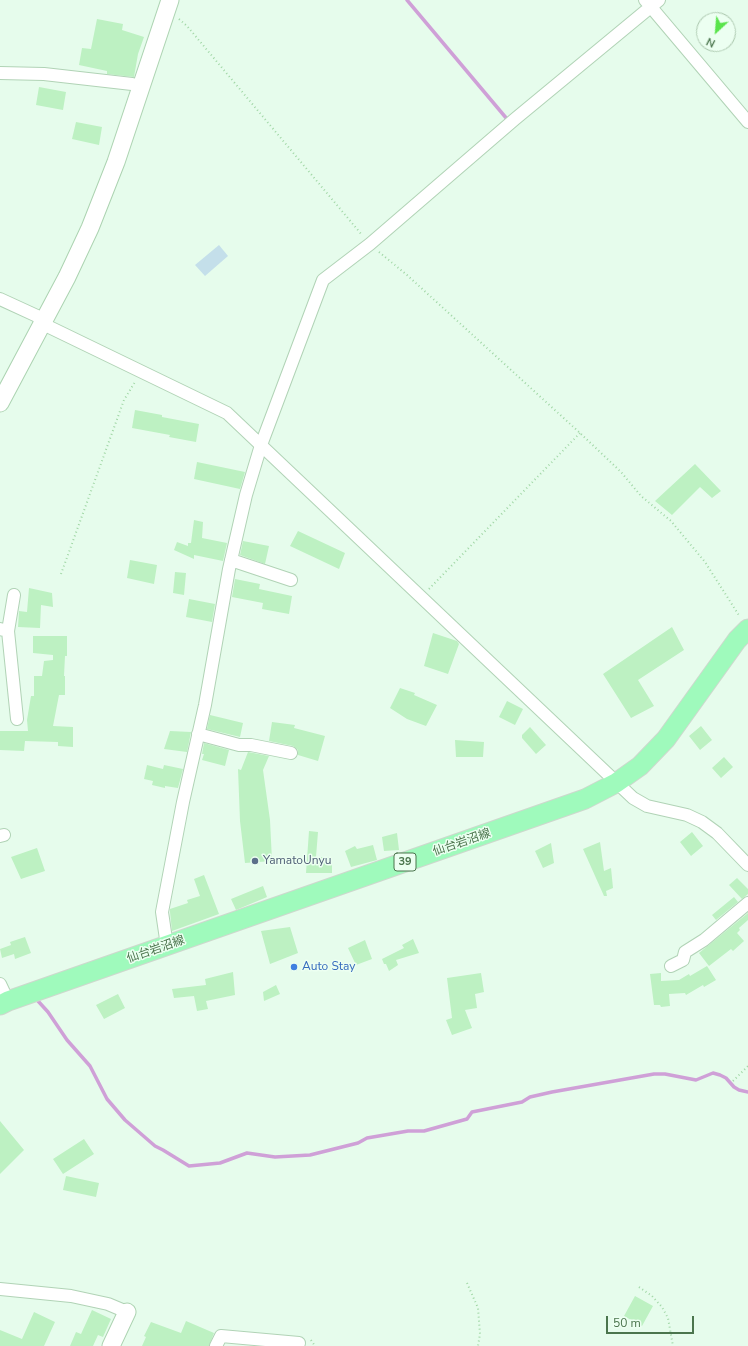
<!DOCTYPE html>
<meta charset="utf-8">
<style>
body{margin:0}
#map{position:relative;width:748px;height:1346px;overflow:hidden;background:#e6fcec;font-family:"Nunito Sans",sans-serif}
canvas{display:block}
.north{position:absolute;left:696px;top:12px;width:40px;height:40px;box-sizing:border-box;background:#ecfff1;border:1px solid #acc8af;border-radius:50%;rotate:206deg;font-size:11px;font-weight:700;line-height:16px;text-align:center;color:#4b754d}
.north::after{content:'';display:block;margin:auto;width:14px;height:18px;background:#5ae44c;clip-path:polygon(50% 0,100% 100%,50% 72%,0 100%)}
.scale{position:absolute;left:606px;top:1316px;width:88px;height:18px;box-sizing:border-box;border:2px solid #4b754d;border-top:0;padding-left:5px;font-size:12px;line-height:14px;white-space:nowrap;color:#4b754d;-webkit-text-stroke:3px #ecfff1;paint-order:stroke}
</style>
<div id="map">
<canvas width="748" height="1346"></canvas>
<div class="north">N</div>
<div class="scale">50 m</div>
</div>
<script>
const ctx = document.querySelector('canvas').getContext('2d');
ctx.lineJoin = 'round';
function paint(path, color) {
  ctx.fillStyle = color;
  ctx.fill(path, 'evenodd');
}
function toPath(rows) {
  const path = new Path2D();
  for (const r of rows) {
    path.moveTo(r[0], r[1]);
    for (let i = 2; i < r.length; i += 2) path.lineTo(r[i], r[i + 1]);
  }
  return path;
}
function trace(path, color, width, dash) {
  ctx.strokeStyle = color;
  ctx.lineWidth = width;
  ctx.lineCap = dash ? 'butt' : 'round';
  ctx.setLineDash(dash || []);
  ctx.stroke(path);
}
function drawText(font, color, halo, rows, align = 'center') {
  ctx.font = font + ' "Nunito Sans","Noto Sans JP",sans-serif';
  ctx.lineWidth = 3;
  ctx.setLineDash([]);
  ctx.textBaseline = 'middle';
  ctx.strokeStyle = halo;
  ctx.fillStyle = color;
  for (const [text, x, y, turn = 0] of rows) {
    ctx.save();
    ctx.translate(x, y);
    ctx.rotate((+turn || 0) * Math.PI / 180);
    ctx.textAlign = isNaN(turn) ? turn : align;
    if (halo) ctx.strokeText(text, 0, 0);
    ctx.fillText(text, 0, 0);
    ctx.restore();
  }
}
paint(toPath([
 [219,245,228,256,205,276,195,265]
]), '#c4dfea');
trace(toPath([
 [407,0,507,119],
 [38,1001,48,1012,67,1040,90,1066,107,1099,125,1120,155,1146,163,1150,189,1166,220,1163,247,1153,275,1157,310,1155,358,1143,367,1138,408,1131,424,1131,467,1119,472,1112,522,1102,530,1097,552,1092,654,1074,665,1074,696,1080,713,1073,720,1075,726,1078,734,1087,739,1090,748,1092]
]), '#cfa0d7', 3.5);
paint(toPath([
 [97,19,123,24,122,30,144,37,138,54,134,77,107,74,107,71,79,65,82,48,91,49],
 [39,87,66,92,63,110,36,105],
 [76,122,102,127,99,145,72,139],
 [135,410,162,415,162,417,199,424,196,442,169,437,170,435,132,428],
 [197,462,245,472,240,489,194,479],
 [695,464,721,491,712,498,700,487,672,515,655,501],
 [194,520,203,522,202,538,227,543,223,561,194,555,194,559,174,550,177,542,188,546,188,543,191,543],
 [298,531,345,553,339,569,290,546],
 [243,541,269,546,265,564,240,555],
 [130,560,157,565,154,584,127,578],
 [175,572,186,573,184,595,173,593],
 [235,579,260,584,259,589,292,596,289,614,262,609,263,603,232,597],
 [29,588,52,593,53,607,41,605,40,628,18,627,19,611,27,612],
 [189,599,215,604,212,622,186,617],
 [672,627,684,650,638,680,654,706,631,718,603,674],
 [433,633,457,641,459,644,448,674,424,666],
 [33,636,67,636,67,656,65,656,64,676,65,676,65,695,59,695,53,726,73,727,73,747,58,746,58,742,25,741,24,751,0,750,0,731,28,731,27,720,31,696,34,696,34,676,42,676,44,661,53,660,53,655,33,653],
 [400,688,415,693,414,695,437,705,426,726,407,719,390,708],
 [507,701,523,709,515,725,499,717],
 [210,715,243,723,240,737,207,729],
 [272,722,295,725,294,728,325,736,318,761,298,755,298,750,293,746,269,741],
 [701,726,712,740,700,750,689,736],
 [530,727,546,745,536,754,522,738,522,735],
 [170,731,191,732,187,752,164,749],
 [455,740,484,742,483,757,456,757],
 [204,743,229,750,225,766,202,760,204,754,202,754],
 [248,752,269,756,263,770,270,820,272,861,245,863,240,821,238,769,241,770],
 [724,757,733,767,721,778,712,768],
 [147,765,163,769,164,765,183,769,178,788,165,786,165,788,152,785,153,781,144,779],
 [309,831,318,832,316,857,332,857,332,873,306,873],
 [692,832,703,846,691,856,680,842],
 [397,833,399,850,384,851,382,837],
 [600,842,604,871,611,868,613,888,606,891,607,896,604,896,583,849],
 [551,843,554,863,543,868,535,851],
 [373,845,377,860,351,867,345,851,355,846,357,849],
 [37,848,45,871,21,879,11,857],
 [204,875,219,914,172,931,170,912,170,909,188,903,187,900,200,896,194,879],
 [737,878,748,889,748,894,742,899,729,885],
 [263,886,267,897,236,910,231,899],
 [734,897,738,902,716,920,712,915],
 [748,913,748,920,739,928,740,930,737,933,744,941,733,951,731,949,709,966,699,953],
 [290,927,298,953,270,964,261,931],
 [25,937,31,953,15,959,14,954,2,958,0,949,11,945,10,942],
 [413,939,419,953,396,960,398,965,389,971,386,964,384,964,382,959,404,948,402,945],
 [365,940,372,959,356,965,348,948],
 [707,966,716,980,704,987,703,985,686,995,685,993,669,994,670,1006,661,1007,660,1005,654,1005,650,974,661,973,661,981,679,980,689,974,690,976],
 [233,972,235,995,206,1001,208,1009,197,1011,194,996,174,998,172,989,206,985,205,979],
 [481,973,484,992,475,994,477,1008,465,1010,472,1028,452,1035,446,1020,452,1018,447,978],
 [276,985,280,994,264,1001,263,992],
 [118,994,125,1008,104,1019,96,1005],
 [0,1121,24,1150,0,1174],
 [84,1139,94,1154,63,1174,53,1159],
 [66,1176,99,1183,96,1197,63,1190],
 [635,1296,653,1306,642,1326,624,1316],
 [92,1310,111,1319,103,1337,98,1335,93,1346,70,1346,76,1332,81,1334],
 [34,1312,55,1322,44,1346,0,1346,0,1330,22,1339],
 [186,1321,214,1333,209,1346,142,1346,146,1337,144,1336,151,1322,181,1333]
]), '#bdf1c2');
const street = toPath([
 [645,0,748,122],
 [0,73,44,74,132,84,141,87],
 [0,299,37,316,43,324,227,413,633,798,647,806,687,815,702,822,717,833,748,865],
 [231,560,291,580],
 [0,629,8,631,17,719],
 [8,631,14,595],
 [198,734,239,745,251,745,291,753],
 [0,836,4,835],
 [167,946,162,912,183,802,205,705,229,569,246,495,261,445,323,280,370,244,515,119,659,0],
 [671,966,683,960,685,952,704,940,748,903],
 [0,984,8,1001],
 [0,1289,71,1296,108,1304,127,1312],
 [216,1346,221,1336,299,1343,298,1346]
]);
const secondary = toPath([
 [0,403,67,277,90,228,116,162,170,0],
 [111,1346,127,1312]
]);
const primary = toPath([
 [0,1005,8,1001,585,799,616,783,640,766,666,739,737,640,748,629]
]);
trace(street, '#b1d3b6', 14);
trace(secondary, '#acd3b1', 19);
trace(primary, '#cdd8cd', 21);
trace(toPath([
 [179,19,187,26,362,235],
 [379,252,407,275,580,433,621,472,641,496,671,521,705,562,740,617],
 [61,574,124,400,135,382],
 [429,589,580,433],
 [733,1081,748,1066],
 [467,1283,478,1308,480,1334,478,1346],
 [639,1287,652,1296,662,1307,668,1318,673,1346],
 [311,1340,315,1346]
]), '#a0d6a5', 2, [1, 3]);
trace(street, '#fff', 12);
trace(secondary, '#fff', 17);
trace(primary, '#9ffabc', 19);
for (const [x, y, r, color] of [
 [255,861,4,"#5c6f8a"],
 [294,967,4,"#3f7fe0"]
]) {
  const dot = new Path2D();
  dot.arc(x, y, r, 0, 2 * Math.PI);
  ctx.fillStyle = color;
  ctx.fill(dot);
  trace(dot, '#ecfff1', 1.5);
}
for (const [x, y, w] of [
 [405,862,22]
]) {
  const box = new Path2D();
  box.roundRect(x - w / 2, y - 9, w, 18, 3);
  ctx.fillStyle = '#ecfff1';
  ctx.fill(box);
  trace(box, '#4b754d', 1);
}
drawText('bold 11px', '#4b754d', null, [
 ["39",405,862]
]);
drawText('12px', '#4b754d', '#ecfff1', [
 ["仙台岩沼線",462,843,-19],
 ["仙台岩沼線",156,950,-19]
]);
drawText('12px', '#4e5e75', '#ecfff1', [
 ["YamatoUnyu",263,861]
], 'left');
drawText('12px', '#366cbe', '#ecfff1', [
 ["Auto Stay",302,967]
], 'left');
</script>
